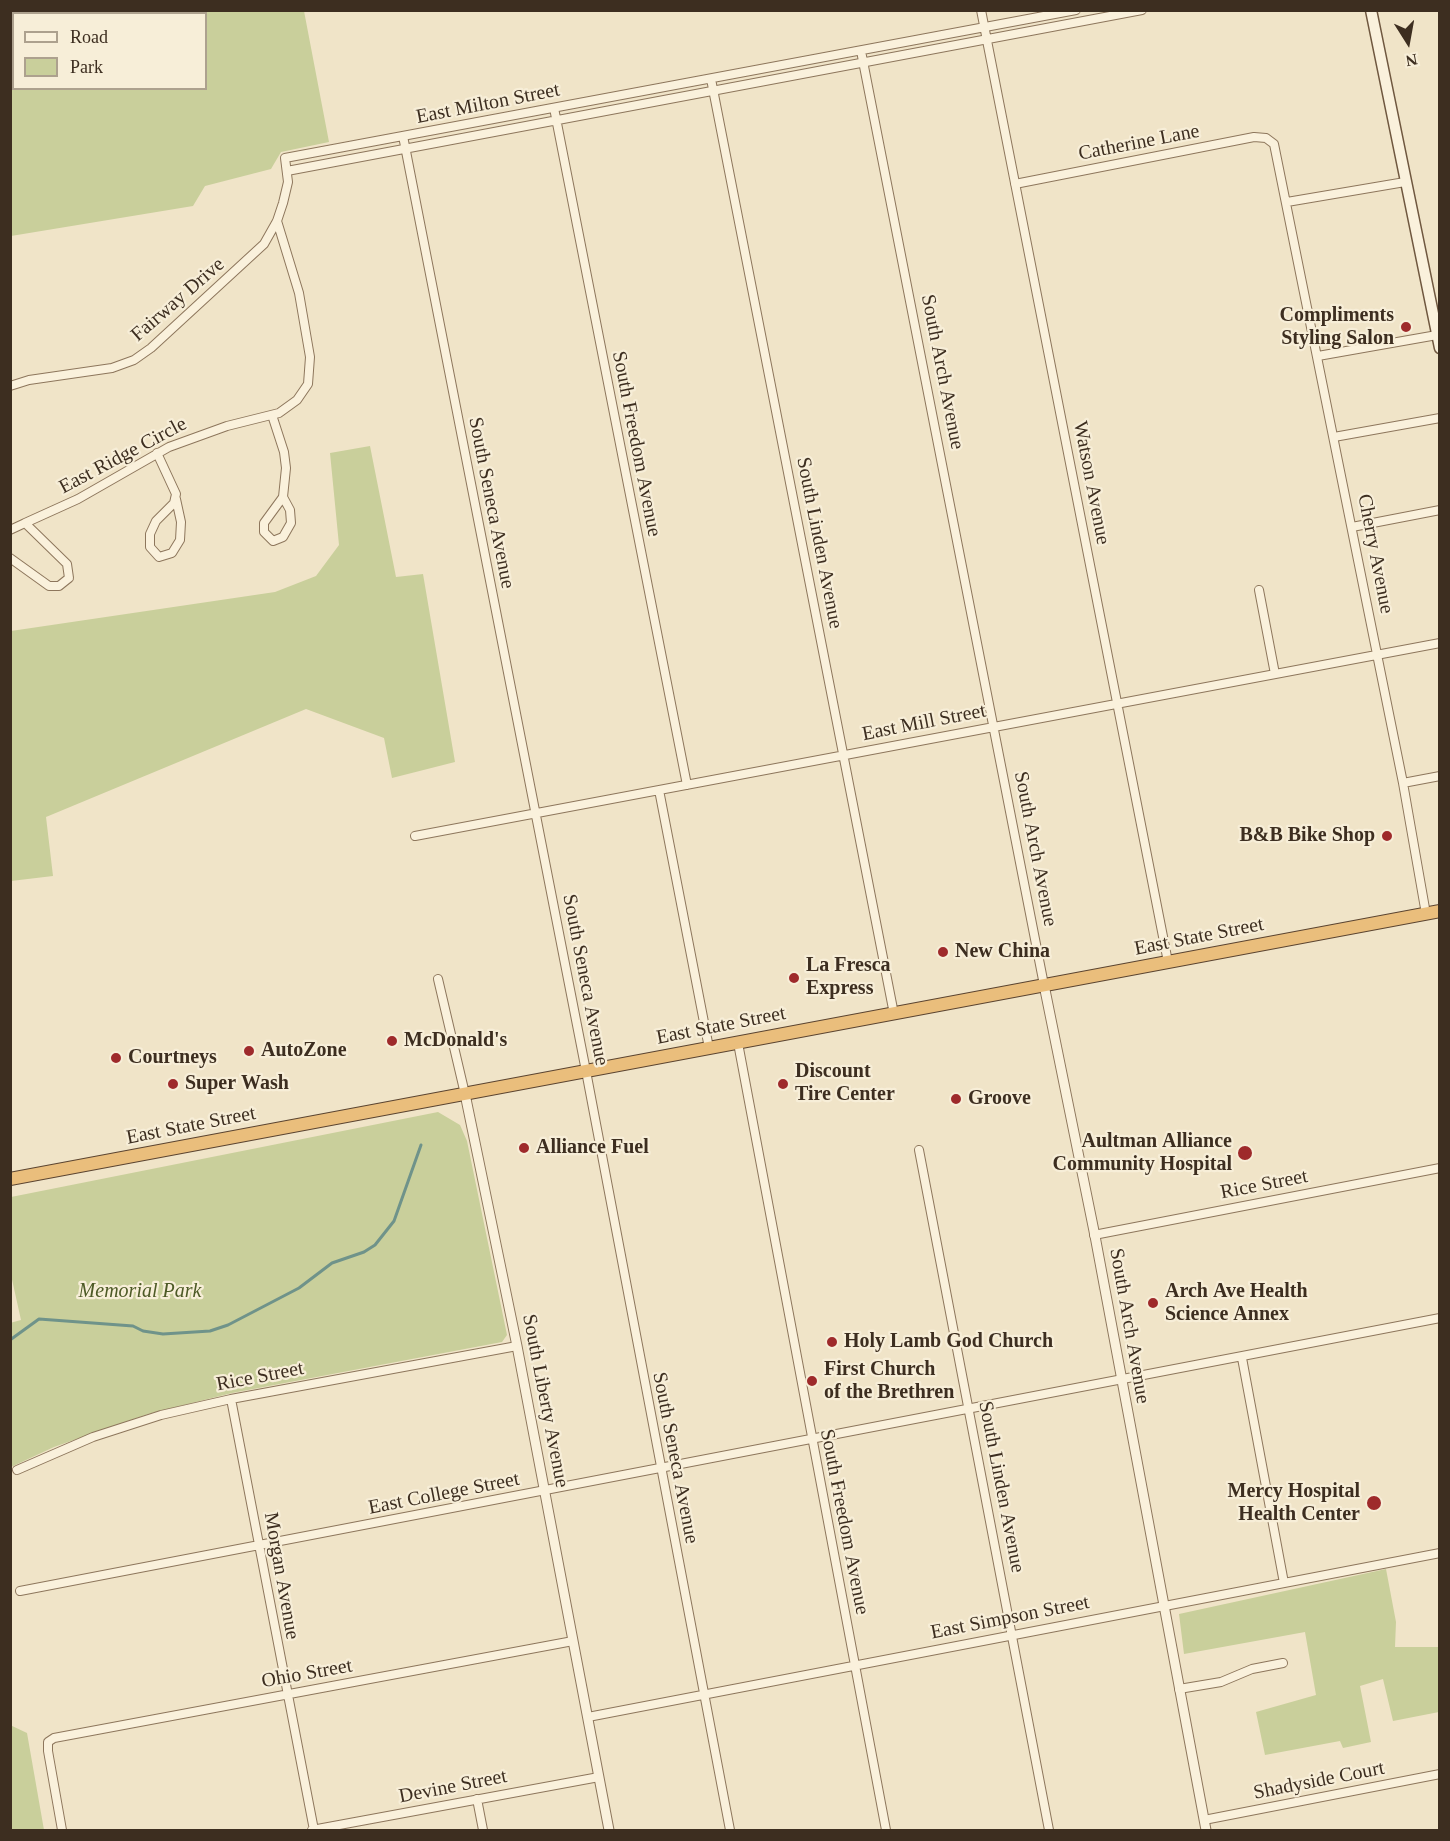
<!DOCTYPE html>
<style>
body{margin:0}
#map{position:relative;width:1450px;height:1841px;overflow:hidden;background:#f0e4c8;font-family:"Times New Roman",serif}
canvas{display:block}
.frame{position:absolute;inset:0;border:12px solid #3d2e20;pointer-events:none}
.legend{position:absolute;left:12px;top:12px;width:195px;height:78px;box-sizing:border-box;background:#f7eed8;border:2px solid #ada18e;margin:0;padding:8px 10px;list-style:none;font-size:18px;color:#3d2e20}
.legend li{display:flex;align-items:center;gap:12px;height:30px}
.legend b{width:30px;border:2px solid #ada18e}
.north{position:absolute;left:1378px;top:12px;width:60px;height:60px;-webkit-text-stroke:4px #f7eed8;paint-order:stroke;rotate:169deg;font-size:16px;font-weight:700;line-height:24px;text-align:center;color:#3d2e20}
.north::after{content:'';display:block;margin:auto;width:21px;height:27px;background:#3d2e20;clip-path:polygon(50% 0,100% 100%,50% 72%,0 100%)}
</style>
<div id="map">
<canvas width="1450" height="1841"></canvas>
<div class="frame"></div>
<ul class="legend">
<li><b style="height:8px;background:#faf1dc"></b>Road</li>
<li><b style="height:16px;background:#c9cf9b"></b>Park</li>
</ul>
<div class="north">N</div>
</div>
<script>
const ctx = document.querySelector('canvas').getContext('2d');
ctx.lineJoin = 'round';
function paint(path, color) {
  ctx.fillStyle = color;
  ctx.fill(path, 'evenodd');
}
function toPath(rows) {
  const path = new Path2D();
  for (const r of rows) {
    path.moveTo(r[0], r[1]);
    for (let i = 2; i < r.length; i += 2) path.lineTo(r[i], r[i + 1]);
  }
  return path;
}
function trace(path, color, width, dash) {
  ctx.strokeStyle = color;
  ctx.lineWidth = width;
  ctx.lineCap = dash ? 'butt' : 'round';
  ctx.setLineDash(dash || []);
  ctx.stroke(path);
}
function drawText(font, color, halo, rows, align = 'center') {
  ctx.font = font + ' "Times New Roman",serif';
  ctx.lineWidth = 4.5;
  ctx.setLineDash([]);
  ctx.textBaseline = 'middle';
  ctx.strokeStyle = halo;
  ctx.fillStyle = color;
  for (const [text, x, y, turn = 0] of rows) {
    ctx.save();
    ctx.translate(x, y);
    ctx.rotate((+turn || 0) * Math.PI / 180);
    ctx.textAlign = isNaN(turn) ? turn : align;
    if (halo) ctx.strokeText(text, 0, 0);
    ctx.fillText(text, 0, 0);
    ctx.restore();
  }
}
paint(toPath([
 [11,10,304,11,329,142,281,152,271,169,205,186,193,206,11,236],
 [14,14,206,14,206,88,14,88],
 [370,446,396,577,423,574,455,762,392,778,384,738,306,709,46,817,53,876,11,881,11,631,275,592,316,576,339,545,330,453],
 [438,1112,460,1125,467,1141,507,1335,502,1342,232,1393,148,1414,54,1447,11,1467,10,1323,21,1320,11,1275,11,1197],
 [1386,1569,1396,1622,1395,1647,1439,1647,1439,1712,1393,1721,1383,1679,1360,1686,1371,1742,1343,1748,1340,1741,1265,1755,1256,1712,1316,1695,1305,1632,1184,1654,1179,1614],
 [10,1725,27,1733,44,1830,11,1830]
]), '#c9cf9b');
trace(toPath([
 [10,1340,39,1319,133,1326,143,1331,163,1334,210,1331,228,1325,299,1288,332,1263,364,1252,375,1245,394,1221,421,1145]
]), '#6f938a', 3);
const minor = toPath([
 [981,10,1168,962],
 [861,51,1044,985],
 [711,79,894,1014],
 [554,108,687,785],
 [403,136,586,1071,730,1830],
 [287,171,1142,10],
 [1015,184,1254,137,1266,138,1274,144,1403,783,1426,914],
 [1287,202,1405,182],
 [1318,356,1437,335],
 [10,386,29,380,112,368,134,360,151,348,264,244,277,221,283,203,288,182,285,158,1076,10],
 [272,415,284,452,286,468,283,497,264,523,264,532,273,541,283,537,291,523,290,510,283,497],
 [1334,437,1440,418],
 [157,453,176,494,174,503,156,521,150,534,150,547,159,557,172,553,180,540,181,522,176,499],
 [25,523,78,499,169,447,227,426,279,413,297,400,308,384,310,357,299,293,277,221],
 [1352,527,1440,510],
 [10,530,25,523,67,564,69,578,59,586,49,586,10,558],
 [1259,590,1275,674],
 [1403,783,1440,776],
 [659,790,709,1048],
 [415,836,1440,643],
 [438,979,465,1094],
 [738,1043,886,1830],
 [919,1150,1049,1830],
 [1094,1235,1440,1168],
 [1242,1358,1284,1583],
 [231,1399,314,1830],
 [17,1470,93,1437,161,1415,231,1399,517,1346],
 [20,1591,1440,1318],
 [1179,1689,1221,1682,1252,1669,1283,1663],
 [588,1717,1440,1553],
 [477,1799,483,1830],
 [1204,1820,1440,1774],
 [62,1830,48,1751,48,1742,54,1738,573,1641],
 [312,1830,599,1777]
]);
const tertiary = toPath([
 [1044,985,1095,1236,1206,1830],
 [465,1094,517,1346,609,1830]
]);
const secondary = toPath([
 [1371,10,1440,348]
]);
const trunk = toPath([
 [10,1179,1440,911]
]);
trace(minor, '#8d765c', 10);
trace(tertiary, '#8d765c', 11);
trace(secondary, '#6f573f', 13);
trace(trunk, '#5b4430', 14);
trace(minor, '#faf1dc', 8);
trace(tertiary, '#faf1dc', 9);
trace(secondary, '#faf1dc', 10);
trace(trunk, '#eabe7c', 12);
for (const [x, y, r, color] of [
 [1406,327,6,"#9e2a2b"],
 [1387,836,6,"#9e2a2b"],
 [943,952,6,"#9e2a2b"],
 [794,978,6,"#9e2a2b"],
 [392,1041,6,"#9e2a2b"],
 [249,1051,6,"#9e2a2b"],
 [116,1058,6,"#9e2a2b"],
 [173,1084,6,"#9e2a2b"],
 [783,1084,6,"#9e2a2b"],
 [956,1099,6,"#9e2a2b"],
 [524,1148,6,"#9e2a2b"],
 [1245,1153,8,"#9e2a2b"],
 [1153,1303,6,"#9e2a2b"],
 [832,1342,6,"#9e2a2b"],
 [812,1381,6,"#9e2a2b"],
 [1374,1503,8,"#9e2a2b"]
]) {
  const dot = new Path2D();
  dot.arc(x, y, r, 0, 2 * Math.PI);
  ctx.fillStyle = color;
  ctx.fill(dot);
  trace(dot, '#f7eed8', 2);
}
drawText('20px', '#3d2e20', '#f7eed8', [
 ["East Milton Street",488,104,-11],
 ["Catherine Lane",1139,143,-11],
 ["Fairway Drive",178,300,-41],
 ["South Arch Avenue",942,372,79],
 ["South Freedom Avenue",636,444,79],
 ["East Ridge Circle",123,456,-28],
 ["Watson Avenue",1091,483,79],
 ["South Seneca Avenue",491,503,79],
 ["South Linden Avenue",819,543,79],
 ["Cherry Avenue",1375,554,79],
 ["East Mill Street",924,723,-11],
 ["South Arch Avenue",1035,849,79],
 ["East State Street",1199,937,-11],
 ["South Seneca Avenue",585,980,79],
 ["East State Street",721,1026,-11],
 ["East State Street",191,1126,-11],
 ["Rice Street",1264,1185,-11],
 ["South Arch Avenue",1129,1326,80],
 ["Rice Street",260,1377,-11],
 ["South Liberty Avenue",545,1401,79],
 ["South Seneca Avenue",675,1458,79],
 ["South Linden Avenue",1001,1487,79],
 ["East College Street",444,1494,-11],
 ["South Freedom Avenue",844,1522,79],
 ["Morgan Avenue",281,1576,80],
 ["East Simpson Street",1010,1618,-11],
 ["Ohio Street",307,1674,-10],
 ["Shadyside Court",1319,1781,-11],
 ["Devine Street",453,1787,-11]
]);
drawText('bold 20px', '#3d2e20', '#f7eed8', [
 ["Compliments",1394,316,"right"],
 ["Styling Salon",1394,339,"right"],
 ["B&B Bike Shop",1375,836,"right"],
 ["New China",955,952],
 ["La Fresca",806,966],
 ["Express",806,989],
 ["McDonald's",404,1041],
 ["AutoZone",261,1051],
 ["Courtneys",128,1058],
 ["Discount",795,1072],
 ["Tire Center",795,1095],
 ["Super Wash",185,1084],
 ["Groove",968,1099],
 ["Aultman Alliance",1232,1142,"right"],
 ["Community Hospital",1232,1165,"right"],
 ["Alliance Fuel",536,1148],
 ["Arch Ave Health",1165,1292],
 ["Science Annex",1165,1315],
 ["Holy Lamb God Church",844,1342],
 ["First Church",824,1370],
 ["of the Brethren",824,1393],
 ["Mercy Hospital",1360,1492,"right"],
 ["Health Center",1360,1515,"right"]
], 'left');
drawText('italic 20px', '#4d5a26', '#f7eed8', [
 ["Memorial Park",140,1292]
]);
</script>
